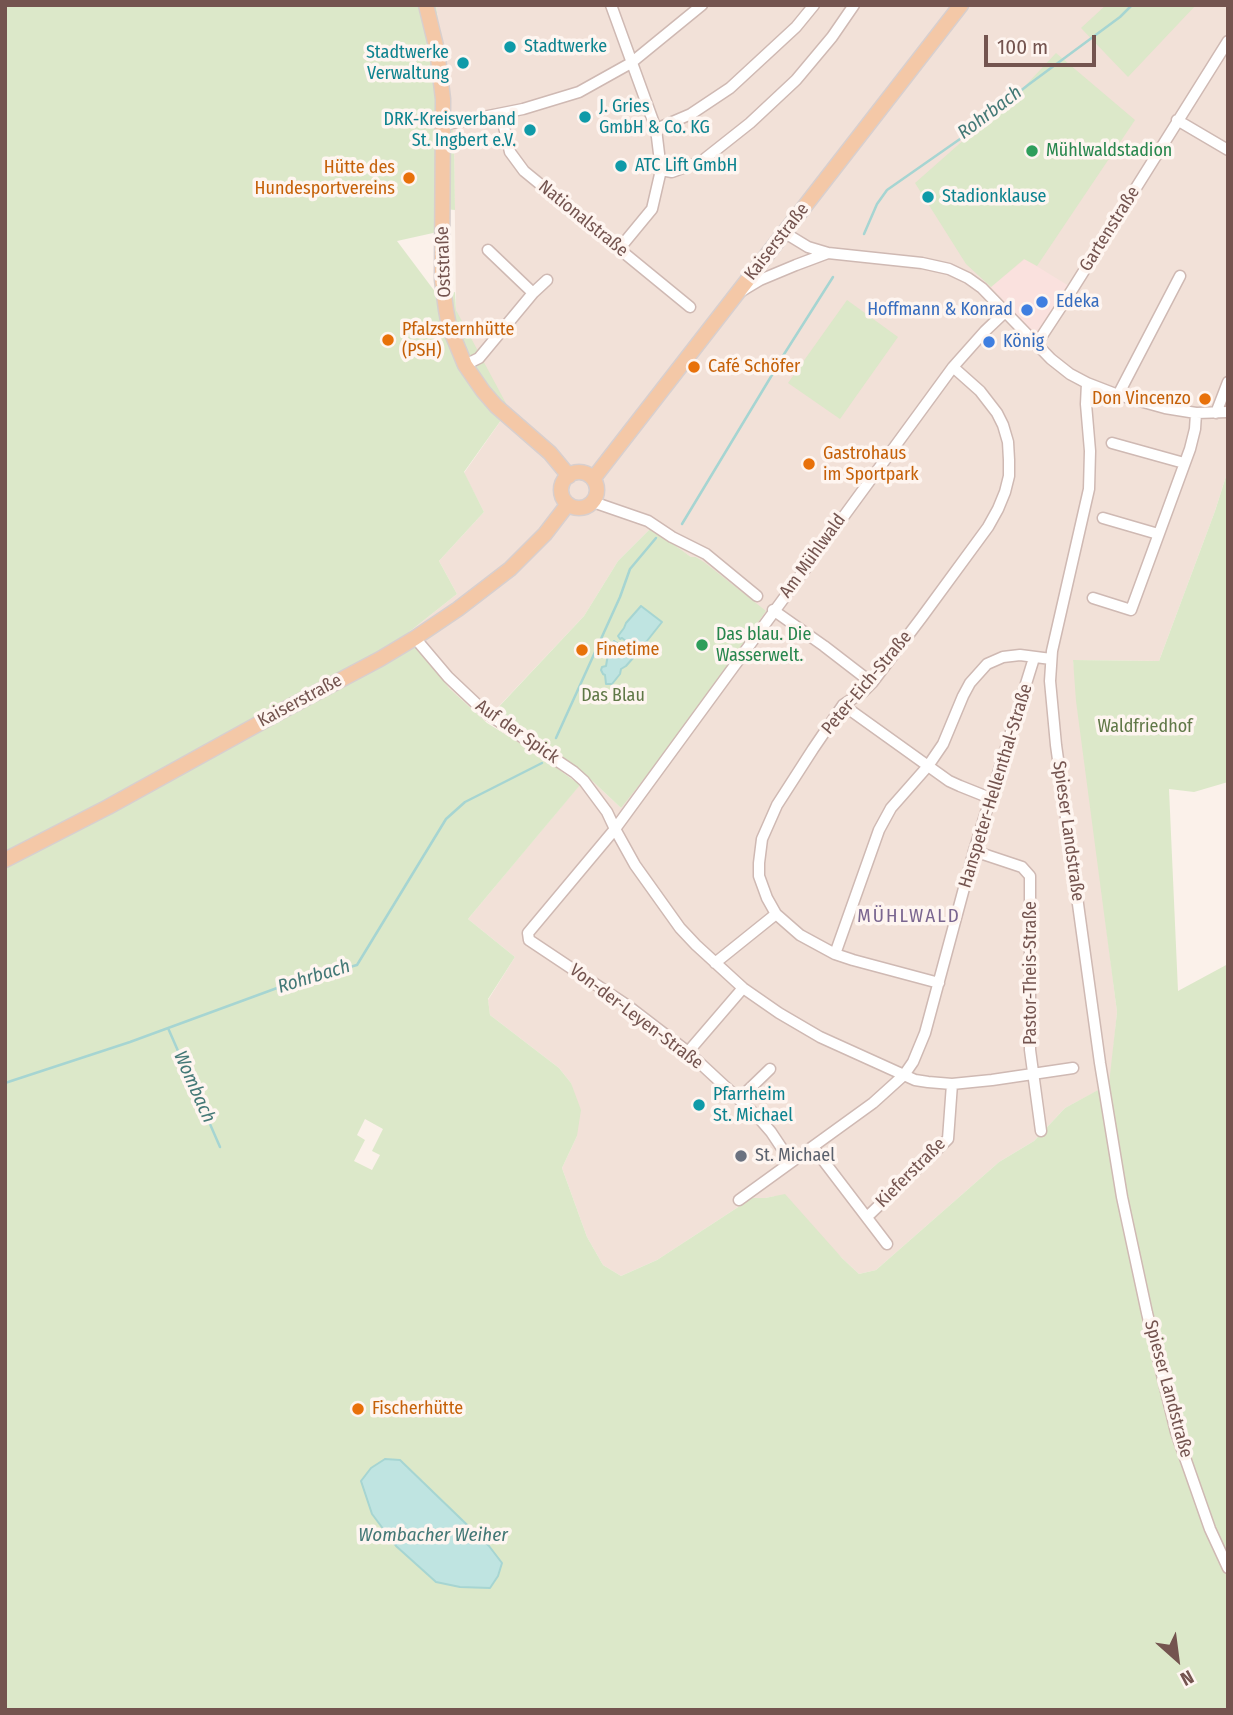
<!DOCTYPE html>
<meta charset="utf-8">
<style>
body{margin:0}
#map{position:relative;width:1233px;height:1715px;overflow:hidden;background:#fbf1ea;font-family:"Fira Sans Condensed",sans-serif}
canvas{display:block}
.frame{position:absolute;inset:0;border:7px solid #74544f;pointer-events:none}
.north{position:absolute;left:1142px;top:1624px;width:70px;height:70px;-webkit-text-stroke:5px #fef5f0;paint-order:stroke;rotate:152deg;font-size:19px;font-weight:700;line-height:28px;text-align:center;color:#74544f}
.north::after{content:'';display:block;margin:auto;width:24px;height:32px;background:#74544f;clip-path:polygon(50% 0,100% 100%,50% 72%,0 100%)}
.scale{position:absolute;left:984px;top:35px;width:112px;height:32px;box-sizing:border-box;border:4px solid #74544f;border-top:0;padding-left:9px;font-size:21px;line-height:24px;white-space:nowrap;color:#74544f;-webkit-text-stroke:5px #fef5f0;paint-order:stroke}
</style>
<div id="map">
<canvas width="1233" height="1715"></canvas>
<div class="frame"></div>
<div class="north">N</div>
<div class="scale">100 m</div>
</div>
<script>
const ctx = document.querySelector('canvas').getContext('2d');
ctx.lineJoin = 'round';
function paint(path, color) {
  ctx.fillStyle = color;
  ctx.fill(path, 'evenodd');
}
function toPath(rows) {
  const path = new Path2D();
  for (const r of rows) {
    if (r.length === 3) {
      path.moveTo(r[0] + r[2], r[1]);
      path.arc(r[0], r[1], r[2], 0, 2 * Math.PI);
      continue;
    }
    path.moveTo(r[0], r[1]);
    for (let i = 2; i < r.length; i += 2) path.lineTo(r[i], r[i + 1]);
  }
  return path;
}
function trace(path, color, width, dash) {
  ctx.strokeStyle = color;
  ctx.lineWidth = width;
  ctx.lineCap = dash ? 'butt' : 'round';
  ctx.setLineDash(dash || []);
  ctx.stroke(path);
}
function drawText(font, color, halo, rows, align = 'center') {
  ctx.font = font + ' "Fira Sans Condensed",sans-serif';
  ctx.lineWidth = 7;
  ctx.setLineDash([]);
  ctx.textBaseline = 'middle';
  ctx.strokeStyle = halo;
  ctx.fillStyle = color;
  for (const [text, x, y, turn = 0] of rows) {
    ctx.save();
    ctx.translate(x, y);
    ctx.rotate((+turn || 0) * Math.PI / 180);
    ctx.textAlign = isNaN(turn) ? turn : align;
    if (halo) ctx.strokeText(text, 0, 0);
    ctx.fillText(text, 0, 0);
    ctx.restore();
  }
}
paint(toPath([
 [436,5,1228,5,1228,470,1215,511,1159,661,1073,660,1117,1012,1110,1084,1065,1108,1034,1141,999,1162,876,1270,859,1274,776,1196,765,1198,752,1198,657,1260,621,1276,603,1265,587,1237,562,1168,577,1136,571,1083,559,1068,490,1015,488,1000,515,957,468,919,587,776,621,808,711,568,696,557,691,557,650,529,618,561,584,616,485,721,449,688,409,632,457,594,439,561,484,512,464,473,509,409,471,362,456,310,454,138]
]), '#f2e1d8');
paint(toPath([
 [1025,259,1069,286,1038,338,991,287]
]), '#fae1de');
paint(toPath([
 [5,5,436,5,454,138,455,210,444,209,442,231,397,241,439,297,455,292,456,310,509,409,464,472,484,512,439,561,457,594,409,632,449,688,487,723,539,755,580,785,468,919,515,957,488,999,490,1015,559,1068,571,1083,581,1110,577,1136,562,1168,587,1237,603,1265,621,1276,657,1260,752,1198,765,1198,785,1194,842,1258,859,1274,876,1270,999,1162,1034,1141,1065,1108,1109,1084,1117,1012,1076,701,1073,660,1159,661,1215,511,1228,470,1228,782,1194,792,1169,789,1178,991,1228,964,1228,1710,5,1710],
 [365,1119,383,1129,372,1151,380,1155,372,1170,354,1161,365,1140,357,1135],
 [385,1459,400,1460,489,1546],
 [1106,5,1196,5,1128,77,1081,28],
 [1056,53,1135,120,1037,266,1024,259,991,287,966,264,915,183,1026,85],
 [847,300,898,337,840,419,788,383],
 [651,528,691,557,696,557,704,562,766,611,681,732,621,808,587,776,493,713,584,616,618,561]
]), '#dce8c9');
const water = toPath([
 [641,606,662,622,639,651,622,638,620,639,618,636,624,628,626,623,641,606],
 [614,641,617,643,614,649,615,654,617,650,620,648,633,658,626,666,621,669,620,674,612,684,606,684,605,675,603,674,601,670,602,667,606,666,608,654,614,641],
 [385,1459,400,1460,489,1546,502,1563,498,1576,490,1588,460,1587,436,1582,396,1546,372,1514,361,1481,371,1468,385,1459]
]);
paint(water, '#bfe4e1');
trace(water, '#a6d5d2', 2);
trace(toPath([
 [864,234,877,204,887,190,960,139,1028,85,1120,17,1132,5],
 [781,359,833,277],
 [682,524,778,365],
 [556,738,620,597,630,569,656,538],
 [168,1028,220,1147],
 [5,1083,130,1042,288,984,357,965,446,819,465,802,542,763]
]), '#a6d5d2', 2.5);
const minor = toPath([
 [611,5,656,129,661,170,672,172,702,161,750,123,796,80,832,37,854,5],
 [501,114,510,152,524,171,690,307],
 [1177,120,1228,150],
 [443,125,523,109,579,92,631,63,702,5],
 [656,129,691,114,730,88,796,27,814,5],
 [785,233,808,247,828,253,922,263,949,269,968,278,982,288,1051,359,1070,374,1087,383,1118,395,1165,408,1196,413,1228,412],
 [619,249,652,209,661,170],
 [488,250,533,293],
 [740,292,760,280,796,265,828,253],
 [1036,345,1072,290,1228,41],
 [465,365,479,358,533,293,547,280],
 [1087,383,1086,404,1090,451,1089,489,1052,651,1050,681,1056,745,1100,1063,1122,1197,1147,1313,1176,1432,1210,1529,1228,1568],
 [1118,395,1180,276],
 [1216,413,1228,382],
 [1112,443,1184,463],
 [593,502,648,521,672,537,706,554,757,596],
 [1103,518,1158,534],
 [1093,598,1131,610,1190,449,1195,429,1196,413],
 [773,610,824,646,872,683],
 [415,638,448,677,485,712,574,772,584,781,607,812,615,829,635,865,680,928,696,945,743,988,779,1013,820,1037,915,1080,928,1082,952,1084,992,1080,1073,1068],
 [843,705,949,781,960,786,990,798],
 [974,851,1022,867,1030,876,1030,1050,1041,1131],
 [835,954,879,830,891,808,928,766,943,744,963,696,970,683,987,664,1003,657,1020,655,1051,659],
 [715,963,776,914],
 [939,983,853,960,835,954,800,935,776,914,767,898,759,876,759,863,762,839,777,805,813,749,843,705,864,691,872,683,922,617,988,527,998,509,1005,492,1009,476,1009,460,1008,442,1003,425,997,413,980,391,953,367],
 [688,1052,743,988],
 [739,1099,770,1069],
 [813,1147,887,1244],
 [791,1162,771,1132,758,1117,688,1052,628,1006,529,940,528,933,615,829,953,367,985,331,1005,312],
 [739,1200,873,1103,904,1075,913,1062,925,1033,974,851,1034,658],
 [867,1217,948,1139,952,1084]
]);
const major = toPath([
 [426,5,437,50,443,99,442,280,446,310,449,326,465,365,483,391,496,406,550,453,569,476],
 [579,490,18],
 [593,479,961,5],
 [5,860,108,807,278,713,380,659,415,638,458,609,510,569,545,534,568,504]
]);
trace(minor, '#cfb9b3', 13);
trace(major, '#d8cfce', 17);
trace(minor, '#fff', 10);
trace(major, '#f4c8a7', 14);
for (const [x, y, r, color] of [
 [510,47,7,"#0f9aa8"],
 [463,63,7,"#0f9aa8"],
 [585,117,7,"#0f9aa8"],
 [530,130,7,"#0f9aa8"],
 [1032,151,7,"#2e9e5b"],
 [621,166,7,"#0f9aa8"],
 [409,178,7,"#e8710a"],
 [928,197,7,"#0f9aa8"],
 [1042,302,7,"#3f7fe0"],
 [1027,310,7,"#3f7fe0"],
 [388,340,7,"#e8710a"],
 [989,342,7,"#3f7fe0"],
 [694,367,7,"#e8710a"],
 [1205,399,7,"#e8710a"],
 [809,464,7,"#e8710a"],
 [702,645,7,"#2e9e5b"],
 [582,650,7,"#e8710a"],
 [699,1105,7,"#0f9aa8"],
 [741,1156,7,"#6b7280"],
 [358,1409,7,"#e8710a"]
]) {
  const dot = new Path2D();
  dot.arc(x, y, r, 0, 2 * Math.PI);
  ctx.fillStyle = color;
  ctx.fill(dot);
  trace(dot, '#fef5f0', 2.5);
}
drawText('18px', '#0d838f', '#fef5f0', [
 ["Stadtwerke",524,47],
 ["Stadtwerke",449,53,"right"],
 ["Verwaltung",449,74,"right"],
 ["J. Gries",599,107],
 ["GmbH & Co. KG",599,128],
 ["DRK-Kreisverband",516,120,"right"],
 ["St. Ingbert e.V.",516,141,"right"],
 ["ATC Lift GmbH",635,166],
 ["Stadionklause",942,197],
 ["Pfarrheim",713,1095],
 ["St. Michael",713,1116]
], 'left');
drawText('18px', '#27864d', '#fef5f0', [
 ["Mühlwaldstadion",1046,151],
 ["Das blau. Die",716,635],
 ["Wasserwelt.",716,656]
], 'left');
drawText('18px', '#c56008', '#fef5f0', [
 ["Hütte des",395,168,"right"],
 ["Hundesportvereins",395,189,"right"],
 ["Pfalzsternhütte",402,330],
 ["(PSH)",402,351],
 ["Café Schöfer",708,367],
 ["Don Vincenzo",1191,399,"right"],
 ["Gastrohaus",823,454],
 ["im Sportpark",823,475],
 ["Finetime",596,650],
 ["Fischerhütte",372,1409]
], 'left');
drawText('18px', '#74544f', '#fef5f0', [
 ["Nationalstraße",583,219,39],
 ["Gartenstraße",1110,229,-58],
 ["Kaiserstraße",777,242,-52],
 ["Oststraße",444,262,-92],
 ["Am Mühlwald",813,556,-54],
 ["Peter-Eich-Straße",867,683,-50],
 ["Kaiserstraße",300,701,-28],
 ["Auf der Spick",517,732,35],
 ["Hanspeter-Hellenthal-Straße",996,786,-73],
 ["Spieser Landstraße",1068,831,82],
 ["Pastor-Theis-Straße",1031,973,-90],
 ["Von-der-Leyen-Straße",636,1017,37],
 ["Kieferstraße",911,1173,-45],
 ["Spieser Landstraße",1168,1389,75]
]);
drawText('18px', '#366cbe', '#fef5f0', [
 ["Edeka",1056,302],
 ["Hoffmann & Konrad",1013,310,"right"],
 ["König",1003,342]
], 'left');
drawText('18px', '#607847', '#fef5f0', [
 ["Das Blau",613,696],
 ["Waldfriedhof",1145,727]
]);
drawText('18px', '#5b616d', '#fef5f0', [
 ["St. Michael",755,1156]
], 'left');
drawText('italic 19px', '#437876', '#fef5f0', [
 ["Rohrbach",990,113,-37],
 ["Rohrbach",314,977,-17],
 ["Wombach",194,1087,66],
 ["Wombacher Weiher",433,1536]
]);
ctx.letterSpacing = '2px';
drawText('19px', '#7a6690', '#fef5f0', [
 ["MÜHLWALD",909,917]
]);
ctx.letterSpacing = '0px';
</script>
